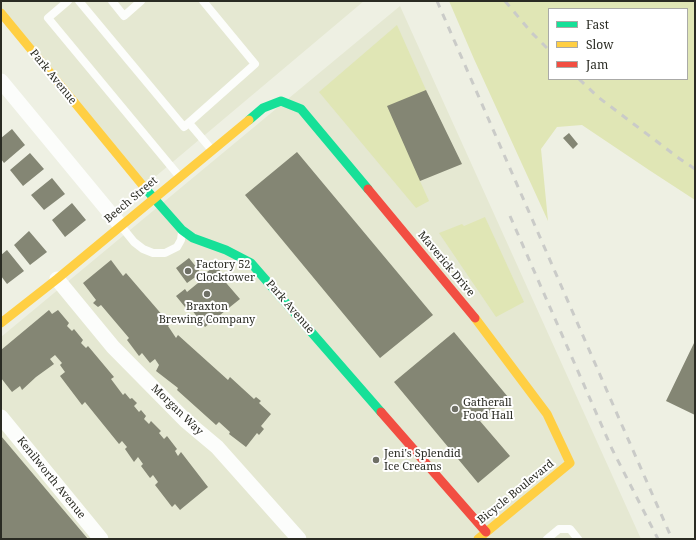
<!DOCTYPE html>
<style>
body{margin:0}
#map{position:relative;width:696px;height:540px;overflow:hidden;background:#eef0e3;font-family:"Noto Serif",serif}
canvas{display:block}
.frame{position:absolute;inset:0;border:2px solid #2a2b23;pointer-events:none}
.legend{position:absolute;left:548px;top:8px;width:140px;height:72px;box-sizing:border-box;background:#fff;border:1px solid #aaaaa7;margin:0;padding:5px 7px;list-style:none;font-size:12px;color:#2a2b23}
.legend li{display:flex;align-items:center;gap:8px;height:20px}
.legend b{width:20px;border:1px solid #aaaaa7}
</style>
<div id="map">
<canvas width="696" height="540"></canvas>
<div class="frame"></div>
<ul class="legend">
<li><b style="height:5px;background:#16e098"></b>Fast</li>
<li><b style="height:5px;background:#ffcf43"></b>Slow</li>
<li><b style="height:5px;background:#f24e42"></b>Jam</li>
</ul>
</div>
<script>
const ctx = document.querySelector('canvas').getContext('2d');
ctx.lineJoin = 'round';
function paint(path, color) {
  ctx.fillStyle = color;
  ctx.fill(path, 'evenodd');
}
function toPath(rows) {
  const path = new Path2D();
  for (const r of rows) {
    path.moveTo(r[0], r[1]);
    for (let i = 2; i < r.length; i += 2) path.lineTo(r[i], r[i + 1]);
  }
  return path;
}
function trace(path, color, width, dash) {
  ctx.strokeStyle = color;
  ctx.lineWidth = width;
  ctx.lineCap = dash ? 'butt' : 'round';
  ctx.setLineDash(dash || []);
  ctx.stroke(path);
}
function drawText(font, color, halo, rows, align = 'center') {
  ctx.font = font + ' "Noto Serif",serif';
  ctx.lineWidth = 4;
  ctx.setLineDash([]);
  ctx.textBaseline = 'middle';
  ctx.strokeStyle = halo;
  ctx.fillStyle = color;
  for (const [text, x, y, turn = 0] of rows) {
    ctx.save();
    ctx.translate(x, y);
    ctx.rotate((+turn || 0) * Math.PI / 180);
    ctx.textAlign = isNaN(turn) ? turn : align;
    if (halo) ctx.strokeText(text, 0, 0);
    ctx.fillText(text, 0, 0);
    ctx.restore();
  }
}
paint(toPath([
 [1,1,364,1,143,187,1,13],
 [400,6,641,539,1,539,1,337]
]), '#e5e8d2');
paint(toPath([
 [449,1,695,1,695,200,649,170,582,125,557,127,541,149,548,221,474,59],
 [549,9,687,9,687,79,549,79],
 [397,25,426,90,420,181,429,201,416,208,319,92],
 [485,217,524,302,496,317,439,233,462,224,464,226]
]), '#e0e6b5');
paint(toPath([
 [426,90,462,164,420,181,387,106],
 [12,129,25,145,4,163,1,159,1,138],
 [569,133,578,144,573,149,563,138],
 [297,152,433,315,380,358,245,195],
 [30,153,44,169,23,186,10,170],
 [52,178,65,194,44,210,31,195],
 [72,203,86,220,65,237,52,220],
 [29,231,47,252,30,265,14,245],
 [7,250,24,271,7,284,1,276,1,255],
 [189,258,201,273,187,283,176,268],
 [111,260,123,276,126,273,170,324,168,326,176,338,178,335,228,380,230,377,254,399,256,397,261,401,259,403,271,414,261,426,264,429,259,435,257,433,246,447,229,434,230,432,219,422,216,425,177,390,178,388,156,371,159,365,155,359,150,363,142,353,139,356,127,340,129,338,101,305,98,307,93,303,96,300,83,283],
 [216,265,223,275,221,277,240,299,205,327,188,305,185,307,176,296,185,289,187,292,209,274,207,272],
 [49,310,52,314,58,310,69,323,67,326,72,331,74,329,83,340,81,343,86,348,88,346,114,377,111,379,123,395,125,393,130,399,132,398,137,403,134,406,139,412,141,410,146,416,144,419,149,424,151,421,161,431,159,433,164,439,167,436,177,449,175,451,178,456,181,452,208,487,180,510,175,504,172,507,155,485,158,482,153,475,150,478,141,466,143,464,138,457,134,462,125,449,127,447,122,441,119,444,85,402,82,405,60,376,65,372,60,365,62,363,55,355,50,359,54,364,36,377,22,390,20,386,12,392,1,378,1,350],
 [454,332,508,397,480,421,510,456,478,483,394,382],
 [695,341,695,415,666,401],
 [1,436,88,539,1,539]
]), '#848674');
trace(toPath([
 [68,1,48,18,179,176],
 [79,1,184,127,255,64,203,1],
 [112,1,124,16,141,1],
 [189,123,211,149],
 [121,226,134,242,143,249,153,253,165,253,177,247,181,240,182,232],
 [547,539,559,529,570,529,578,539]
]), '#fcfdfb', 8);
trace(toPath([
 [1,81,120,225],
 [57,279,113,347,186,421,217,447,299,539],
 [1,417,101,539]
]), '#fcfdfb', 15);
trace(toPath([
 [249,120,263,108,281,101,301,109,368,189],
 [144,187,182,230,193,238,226,250,251,263,381,412]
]), '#16e098', 9);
trace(toPath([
 [1,13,144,187],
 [475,318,547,414,570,463,478,539],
 [1,323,57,279,249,120]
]), '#ffcf43', 9);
trace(toPath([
 [368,189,475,318],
 [381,412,486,532]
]), '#f24e42', 9);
trace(toPath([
 [437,1,621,423,672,539],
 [505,1,531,32,549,50],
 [579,79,598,97,680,159,695,169],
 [510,216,612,449,658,539]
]), '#cacbc8', 3, [7, 7]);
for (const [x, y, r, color] of [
 [188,271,4,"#6f7066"],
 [207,294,4,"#6f7066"],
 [455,409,4,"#6f7066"],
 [376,460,4,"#6f7066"]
]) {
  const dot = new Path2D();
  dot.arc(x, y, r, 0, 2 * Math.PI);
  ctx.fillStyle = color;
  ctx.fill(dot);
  trace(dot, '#fff', 1.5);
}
drawText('11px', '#2a2b23', '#fff', [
 ["Park Avenue",53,77,51],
 ["Beech Street",131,200,-40],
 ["Maverick Drive",446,264,50],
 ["Park Avenue",290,307,49],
 ["Morgan Way",177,410,44],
 ["Kenilworth Avenue",51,478,51],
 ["Bicycle Boulevard",516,492,-39]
]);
drawText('11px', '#2a2b23', '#fff', [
 ["Factory 52",196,265],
 ["Clocktower",196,278],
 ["Braxton",207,307,"center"],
 ["Brewing Company",207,320,"center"],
 ["Gatherall",463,403],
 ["Food Hall",463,416],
 ["Jeni's Splendid",384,454],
 ["Ice Creams",384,467]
], 'left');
</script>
